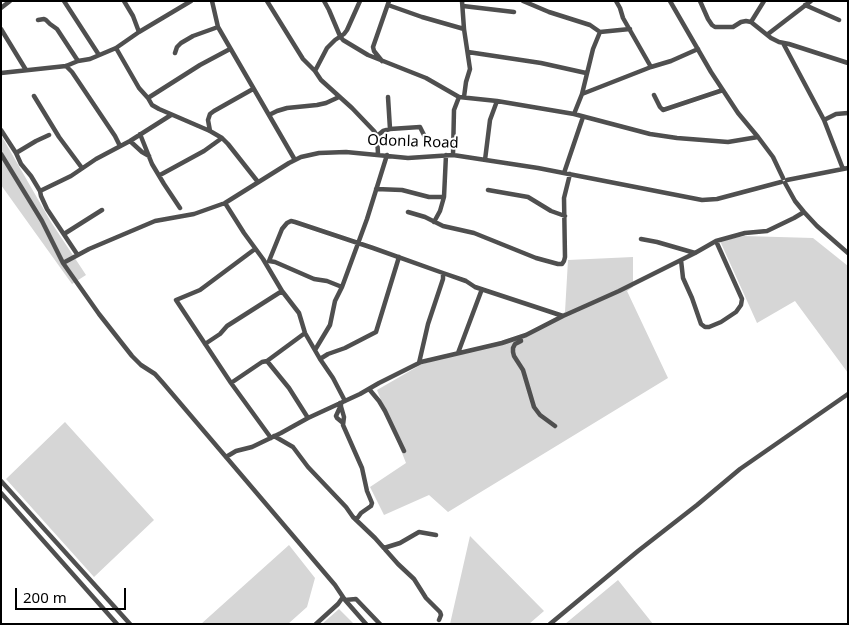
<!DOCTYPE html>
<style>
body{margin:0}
#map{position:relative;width:849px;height:625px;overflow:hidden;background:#fff;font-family:"Noto Sans",sans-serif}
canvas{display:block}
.frame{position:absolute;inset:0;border:2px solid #000;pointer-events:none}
.scale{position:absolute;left:15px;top:588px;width:111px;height:22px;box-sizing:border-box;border:2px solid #000;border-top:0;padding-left:6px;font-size:15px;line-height:18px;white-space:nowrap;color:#000;-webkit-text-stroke:4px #fff;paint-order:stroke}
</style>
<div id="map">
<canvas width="849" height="625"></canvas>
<div class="frame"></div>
<div class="scale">200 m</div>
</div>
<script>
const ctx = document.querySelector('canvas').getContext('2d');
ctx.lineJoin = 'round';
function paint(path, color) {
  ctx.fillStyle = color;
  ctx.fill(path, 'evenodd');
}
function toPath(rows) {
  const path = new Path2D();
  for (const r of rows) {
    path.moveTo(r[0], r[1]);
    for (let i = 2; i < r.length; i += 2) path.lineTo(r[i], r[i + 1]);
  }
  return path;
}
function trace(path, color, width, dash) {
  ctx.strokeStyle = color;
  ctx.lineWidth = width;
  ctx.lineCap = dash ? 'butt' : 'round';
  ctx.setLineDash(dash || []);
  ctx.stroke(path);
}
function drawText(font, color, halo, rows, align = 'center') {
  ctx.font = font + ' "Noto Sans",sans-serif';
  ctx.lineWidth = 4;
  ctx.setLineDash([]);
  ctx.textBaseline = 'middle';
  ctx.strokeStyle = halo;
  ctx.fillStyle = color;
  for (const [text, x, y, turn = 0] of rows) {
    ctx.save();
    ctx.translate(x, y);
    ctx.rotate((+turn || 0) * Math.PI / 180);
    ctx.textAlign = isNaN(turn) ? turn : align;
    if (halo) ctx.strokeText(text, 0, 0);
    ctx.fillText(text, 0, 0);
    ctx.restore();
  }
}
paint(toPath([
 [1,135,51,222,86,275,72,284,1,185],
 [744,236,813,238,848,266,848,373,795,301,757,323,720,241],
 [633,257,633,287,627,291,668,378,448,512,429,495,384,515,370,487,406,463,377,390,422,364,528,333,565,312,568,260],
 [65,422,154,520,94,577,6,479],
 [470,536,544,611,529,624,450,624],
 [289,545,315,578,307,607,288,624,201,624],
 [618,580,653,624,565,624],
 [339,609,354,624,322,624]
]), '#d6d6d6');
trace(toPath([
 [64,1,99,55],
 [124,1,133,16,139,32],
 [212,1,218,27,295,160],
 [267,1,303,59,315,71,321,80,352,108,374,131,377,136,378,154],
 [324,1,329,10,340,36,343,40,368,55,426,78,459,97,497,101,574,114,650,134,677,138,728,142,758,137],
 [462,1,464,29,470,69,466,82,464,97],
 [523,1,549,12,590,25,600,32,630,29],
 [616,1,620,8,623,18,651,67],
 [670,1,711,72,738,113,758,137,773,157,783,178],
 [700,1,708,19,712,25,715,27,733,27,741,22,746,21,751,22,771,38,779,42,789,44,848,63],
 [388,5,422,17,464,29],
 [805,5,839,20],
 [463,6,514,12],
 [1,8,10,1],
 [38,20,44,19,46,20,50,24,57,29,78,61],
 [751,22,764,1],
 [1,29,26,70],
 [768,34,811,1],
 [783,43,824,120,843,169],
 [116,48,139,88,148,98,152,105,159,109,210,131,222,138,228,144,258,182],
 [468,52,541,63,586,73],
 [175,53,177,47,181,43,193,36,218,27],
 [382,61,374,51,373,47,389,1],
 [66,66,72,72,115,136,120,146],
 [315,71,327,48,335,40,344,34,347,30,360,1],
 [1,73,66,66,78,61,90,59,116,48,139,32,191,1],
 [582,94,651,67,671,61,698,49],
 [654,95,660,107,663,110,723,90],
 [34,96,59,137,82,168],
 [148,98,200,65,230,49],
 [574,114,582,94,593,49,600,32],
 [269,115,277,111,287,108,317,105,326,103,339,97],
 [824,120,836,114,848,113],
 [390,129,420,127,425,137],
 [1,130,16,153,21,164,31,176,40,191,41,196,47,209,77,254],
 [210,131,208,120,210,114,214,111,253,89],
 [140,134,152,164,164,184,180,208],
 [377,136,383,131,390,129,388,97],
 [130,141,142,152,149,156],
 [16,153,36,141,49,135],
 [1,154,42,221,63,263,99,314,132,356,141,365,155,374,163,383,335,585,345,600,366,624],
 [453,155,454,110,459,97],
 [485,160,490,120,497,101],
 [564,173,583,117],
 [160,175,204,151,222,138],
 [787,180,848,168],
 [785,183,795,201,804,212,817,226,848,253],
 [376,189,402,190,429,197,444,197],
 [488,190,528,197,551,211,565,216],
 [40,191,71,176,96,159,130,141,171,115],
 [225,203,244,233,263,259,282,291,299,313,305,333,320,359,333,378,345,401],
 [408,212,425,217,443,226,474,233,536,258,558,264,562,264,564,261,565,257,564,198,570,174],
 [434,222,440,211,444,197,446,155],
 [64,234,102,210],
 [641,239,657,242,695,253],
 [255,249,200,290,176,300,231,383,271,438],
 [681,260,683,278,692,298,701,324,705,327,709,327,721,322,736,312,741,305,742,299,716,241],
 [269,261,282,229,287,223,291,221,295,222,373,248,443,273,466,281,475,287,563,316],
 [269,261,275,262,314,279,327,281,342,287],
 [63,263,89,249,155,221,194,214,225,203,289,163,301,157,319,153,346,152,408,158,453,155,538,168,702,200,717,199,781,182],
 [520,337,521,341,515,344,513,348,513,352,514,356,523,370,534,407,540,415,555,426],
 [205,344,220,334,227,326,282,291],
 [315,350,330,325,335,301,342,287,367,219,387,155],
 [458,353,482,289],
 [320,359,328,354,345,348,376,332,399,257],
 [267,361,305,333],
 [419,363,428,324,443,279,443,273],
 [231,383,262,362,267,361,289,388,308,418],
 [369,389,379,401,385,411,404,451],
 [340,403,344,417,343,425,362,468,367,491,372,503,371,506,361,513,356,520],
 [341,405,336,416,337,418,343,423],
 [274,436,293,447,308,467,346,507,353,517,375,538,398,564,414,579,426,598,440,612,441,615,439,620],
 [226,457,236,451,252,447,281,433,308,418,360,394,379,383,421,362,502,343,526,335,563,316,619,291,695,253,716,241,745,233,767,231,794,218,804,212],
 [1,481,130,624],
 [1,493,117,624],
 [384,548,400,543,419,532,436,535],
 [345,600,356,599,380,624],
 [316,624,338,604,343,597],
 [550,624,638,551,697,505,740,469,848,394]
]), '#4f4f4f', 4.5);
drawText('15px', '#000', '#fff', [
 ["Odonla Road",413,142,2]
]);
</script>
